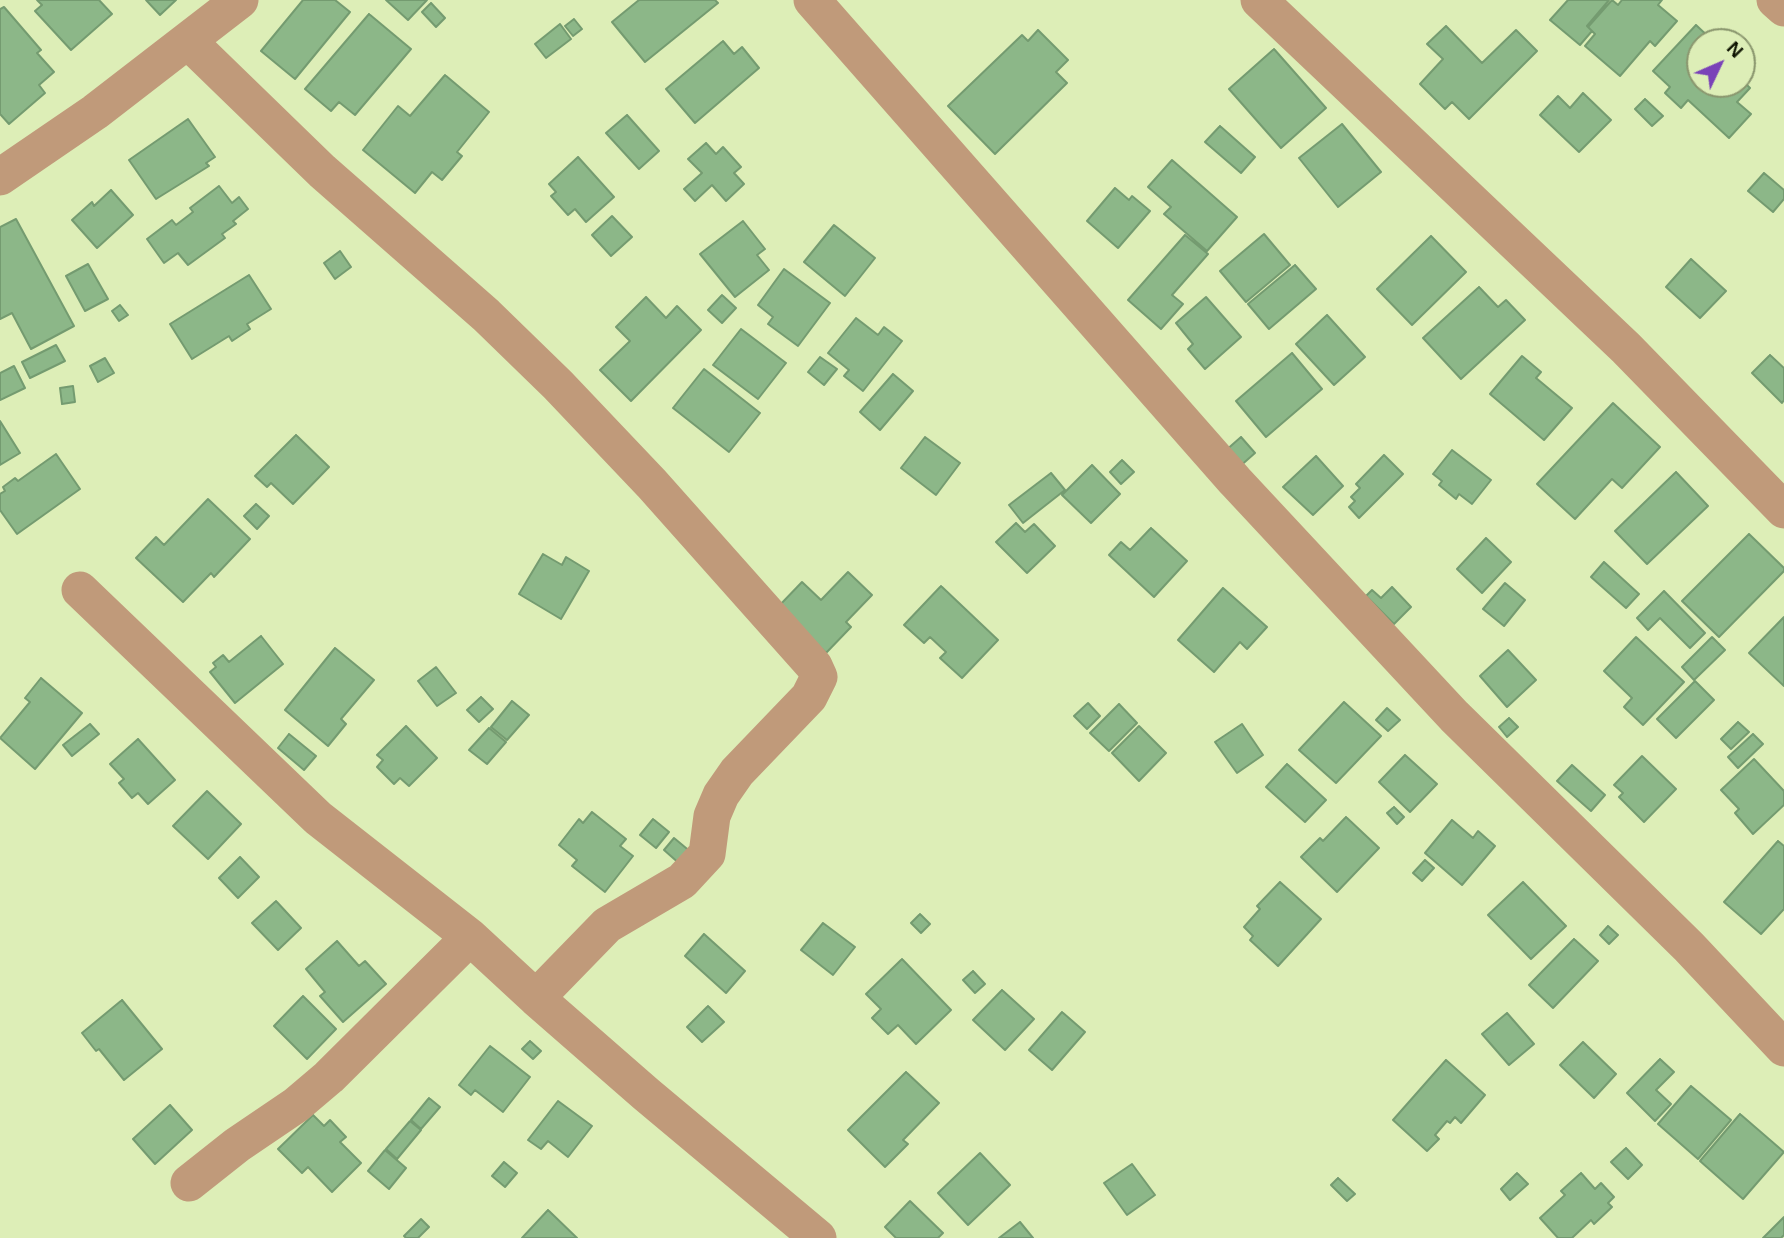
<!DOCTYPE html>
<style>
body{margin:0}
#map{position:relative;width:1784px;height:1238px;overflow:hidden;background:#ddeeb7;font-family:Arial,sans-serif}
canvas{display:block}
.north{position:absolute;left:1686px;top:28px;width:70px;height:70px;box-sizing:border-box;background:#ddeeb7;border:2px solid #8a966e;border-radius:50%;rotate:46deg;font-size:19px;font-weight:700;line-height:28px;text-align:center;color:#0d1201}
.north::after{content:'';display:block;margin:auto;width:24px;height:32px;background:#7a42b8;clip-path:polygon(50% 0,100% 100%,50% 72%,0 100%)}
</style>
<div id="map">
<canvas width="1784" height="1238"></canvas>
<div class="north">N</div>
</div>
<script>
const ctx = document.querySelector('canvas').getContext('2d');
ctx.lineJoin = 'round';
function paint(path, color) {
  ctx.fillStyle = color;
  ctx.fill(path, 'evenodd');
}
function toPath(rows) {
  const path = new Path2D();
  for (const r of rows) {
    path.moveTo(r[0], r[1]);
    for (let i = 2; i < r.length; i += 2) path.lineTo(r[i], r[i + 1]);
  }
  return path;
}
function trace(path, color, width, dash) {
  ctx.strokeStyle = color;
  ctx.lineWidth = width;
  ctx.lineCap = dash ? 'butt' : 'round';
  ctx.setLineDash(dash || []);
  ctx.stroke(path);
}
const building = toPath([
 [37,0,99,0,112,14,71,50,35,11,42,5,37,0],
 [146,0,176,0,160,15,146,0],
 [303,0,335,0,350,12,295,79,261,51,303,0],
 [386,0,427,0,408,20,386,0],
 [639,0,715,0,718,3,645,62,612,22,639,0],
 [1568,0,1609,0,1587,26,1592,31,1580,45,1550,20,1568,0],
 [1612,0,1618,5,1622,0,1662,0,1658,5,1677,21,1655,46,1650,41,1620,76,1585,46,1595,34,1588,27,1612,0],
 [431,3,445,18,436,27,422,12,431,3],
 [4,7,41,50,37,53,54,72,39,85,45,93,9,124,0,114,0,9,4,7],
 [369,14,411,49,355,115,339,102,331,111,305,89,369,14],
 [574,19,582,29,573,36,565,26,574,19],
 [560,24,571,39,546,58,535,44,560,24],
 [1696,25,1714,42,1700,42,1700,84,1742,84,1742,80,1750,88,1737,102,1751,114,1729,138,1688,100,1681,108,1665,93,1670,87,1653,71,1696,25],
 [1446,26,1482,63,1516,30,1537,51,1469,119,1452,102,1445,109,1420,84,1443,59,1427,44,1446,26],
 [1038,30,1068,60,1056,72,1067,83,995,154,948,106,1022,35,1028,41,1038,30],
 [723,41,734,54,742,47,759,68,695,123,666,89,723,41],
 [1274,49,1326,108,1281,148,1229,89,1274,49],
 [445,75,489,112,457,152,462,156,442,180,432,172,415,193,363,150,398,106,410,116,445,75],
 [1583,93,1611,120,1579,152,1540,115,1558,96,1570,108,1583,93],
 [1645,99,1663,116,1652,126,1635,109,1645,99],
 [627,115,659,151,639,169,606,133,627,115],
 [188,119,215,157,206,163,209,166,156,199,129,160,188,119],
 [1342,124,1381,172,1338,207,1299,158,1342,124],
 [1220,126,1255,157,1241,173,1205,142,1220,126],
 [706,143,716,154,723,147,741,167,734,173,744,184,726,201,712,185,695,201,684,189,702,173,688,159,706,143],
 [578,157,614,197,586,222,575,209,568,215,551,196,556,192,549,184,578,157],
 [1172,160,1237,217,1207,251,1164,214,1171,207,1148,187,1172,160],
 [1764,173,1784,190,1784,199,1773,212,1748,191,1764,173],
 [219,186,232,203,239,197,248,209,233,221,236,224,222,234,225,238,188,265,178,253,164,263,147,239,172,220,176,225,193,212,190,208,219,186],
 [1115,188,1129,200,1132,196,1150,211,1118,248,1087,221,1115,188],
 [111,190,133,215,97,248,72,220,92,202,94,206,111,190],
 [612,216,632,237,611,256,592,235,612,216],
 [16,219,74,326,31,349,12,313,0,319,0,227,16,219],
 [743,221,765,249,757,255,769,270,735,297,700,254,743,221],
 [834,225,875,258,845,296,804,262,834,225],
 [1264,234,1290,265,1246,302,1220,271,1264,234],
 [1185,235,1208,254,1172,295,1183,304,1161,329,1128,300,1185,235],
 [1431,236,1466,272,1412,325,1377,289,1431,236],
 [340,251,351,267,335,279,324,263,340,251],
 [1691,259,1726,291,1700,318,1666,287,1691,259],
 [88,264,108,299,85,311,66,276,88,264],
 [1295,265,1316,289,1269,329,1248,304,1295,265],
 [784,269,830,303,798,346,768,324,773,317,758,305,784,269],
 [249,275,271,309,247,324,250,329,232,341,229,336,192,359,170,324,249,275],
 [1479,287,1498,307,1506,300,1525,320,1461,379,1423,338,1479,287],
 [722,295,736,308,722,323,708,310,722,295],
 [646,297,666,318,677,306,701,330,631,401,600,370,630,341,616,327,646,297],
 [1206,297,1241,337,1205,369,1188,349,1193,344,1176,323,1206,297],
 [120,305,128,315,119,321,112,311,120,305],
 [1327,315,1365,357,1334,385,1296,344,1327,315],
 [856,318,878,335,884,327,902,341,863,391,844,376,849,370,828,353,856,318],
 [741,329,786,363,758,399,713,365,741,329],
 [56,345,65,361,30,378,22,362,56,345],
 [1292,353,1322,389,1266,437,1236,401,1292,353],
 [1770,355,1784,368,1784,400,1782,403,1752,373,1770,355],
 [1522,356,1541,372,1536,378,1572,408,1544,440,1490,394,1522,356],
 [820,357,837,369,824,385,808,372,820,357],
 [105,358,114,373,98,382,90,366,105,358],
 [14,366,25,388,0,400,0,373,14,366],
 [704,369,760,413,729,452,673,408,704,369],
 [893,374,913,391,880,430,860,412,893,374],
 [73,386,75,402,62,404,60,388,73,386],
 [1613,403,1660,447,1622,488,1612,479,1575,519,1537,484,1613,403],
 [0,421,20,453,0,465,0,421],
 [296,435,329,467,293,504,271,483,267,487,255,476,296,435],
 [925,437,960,463,936,495,901,468,925,437],
 [1241,437,1255,453,1238,468,1224,452,1241,437],
 [1452,450,1491,480,1472,504,1459,494,1456,499,1439,485,1442,481,1433,474,1452,450],
 [56,454,80,489,17,534,0,510,0,494,5,491,3,487,15,478,18,481,56,454],
 [1384,455,1403,474,1359,518,1349,507,1355,501,1351,497,1360,488,1356,484,1384,455],
 [1316,456,1343,486,1313,515,1283,487,1316,456],
 [1122,460,1134,472,1121,484,1110,472,1122,460],
 [1092,465,1120,494,1091,523,1062,495,1092,465],
 [1676,472,1708,506,1647,564,1615,531,1676,472],
 [1051,473,1065,490,1023,523,1009,505,1051,473],
 [208,499,250,539,214,577,211,573,183,602,136,558,156,537,164,545,208,499],
 [256,504,269,516,257,529,244,516,256,504],
 [1016,523,1025,532,1034,524,1055,546,1027,573,996,542,1016,523],
 [1151,528,1187,561,1154,597,1109,555,1121,542,1130,550,1151,528],
 [1749,534,1784,568,1784,571,1719,637,1682,601,1749,534],
 [1486,538,1511,562,1482,593,1457,569,1486,538],
 [543,554,562,565,566,557,589,571,561,619,519,594,543,554],
 [1604,562,1639,594,1626,608,1591,577,1604,562],
 [848,572,872,595,846,622,851,627,826,653,778,607,802,582,821,600,848,572],
 [1505,583,1525,600,1504,626,1483,609,1505,583],
 [941,586,998,640,962,678,940,658,946,652,930,637,924,643,904,625,941,586],
 [1392,587,1411,607,1394,624,1366,596,1372,590,1381,598,1392,587],
 [1223,588,1267,627,1247,649,1240,642,1214,672,1178,640,1223,588],
 [1664,591,1705,633,1690,648,1660,618,1648,630,1637,618,1664,591],
 [1784,617,1784,686,1749,653,1784,617],
 [261,636,283,664,235,703,210,672,216,667,213,663,223,655,229,662,261,636],
 [1636,637,1684,682,1643,725,1624,707,1632,698,1604,671,1636,637],
 [1712,637,1725,650,1694,680,1682,667,1712,637],
 [335,648,374,680,341,719,346,724,328,746,285,710,335,648],
 [1508,650,1536,680,1507,707,1480,676,1508,650],
 [436,667,456,693,437,706,418,681,436,667],
 [41,678,82,713,35,769,0,738,30,702,25,698,41,678],
 [1695,681,1714,700,1676,738,1657,719,1695,681],
 [481,697,493,709,479,722,467,710,481,697],
 [512,701,529,715,507,740,491,727,512,701],
 [1344,702,1381,736,1336,783,1299,750,1344,702],
 [1088,703,1100,716,1087,729,1074,716,1088,703],
 [1119,704,1137,723,1109,751,1090,733,1119,704],
 [1387,708,1400,720,1388,731,1376,720,1387,708],
 [1509,718,1518,727,1507,737,1499,727,1509,718],
 [1738,722,1749,732,1731,749,1721,739,1738,722],
 [90,724,99,734,72,756,63,745,90,724],
 [1242,724,1263,755,1237,773,1215,742,1242,724],
 [406,726,437,758,409,786,400,778,394,784,377,767,383,760,377,755,406,726],
 [1139,726,1166,753,1139,781,1112,753,1139,726],
 [489,728,506,742,487,764,469,750,489,728],
 [289,734,316,756,304,770,278,748,289,734],
 [1753,734,1763,744,1738,768,1728,757,1753,734],
 [138,739,175,780,148,804,138,793,132,798,119,783,124,779,110,764,138,739],
 [1405,755,1437,784,1410,812,1379,782,1405,755],
 [1642,756,1676,789,1644,822,1619,797,1623,793,1614,785,1642,756],
 [1754,759,1784,791,1784,805,1753,834,1735,813,1739,809,1721,790,1754,759],
 [1287,764,1326,800,1305,822,1266,787,1287,764],
 [1572,765,1605,795,1591,811,1557,781,1572,765],
 [207,791,241,824,208,859,173,826,207,791],
 [1394,807,1404,817,1397,824,1387,813,1394,807],
 [592,812,626,839,620,846,633,856,605,892,572,866,577,860,559,845,579,819,583,823,592,812],
 [1346,817,1379,848,1337,892,1301,857,1320,838,1323,841,1346,817],
 [653,819,669,832,656,848,640,835,653,819],
 [1452,820,1473,838,1478,831,1495,846,1462,885,1425,853,1452,820],
 [674,838,692,853,681,865,664,850,674,838],
 [1778,841,1784,846,1784,909,1761,934,1724,902,1778,841],
 [240,857,259,877,238,898,219,878,240,857],
 [1425,860,1434,868,1422,881,1413,873,1425,860],
 [1280,882,1321,919,1278,966,1250,940,1253,936,1244,927,1260,909,1257,906,1280,882],
 [1523,882,1566,926,1531,959,1488,915,1523,882],
 [276,901,301,928,278,950,252,923,276,901],
 [920,914,930,924,921,933,911,923,920,914],
 [823,923,855,947,833,975,801,950,823,923],
 [1608,926,1618,935,1609,944,1600,935,1608,926],
 [704,934,745,971,726,993,685,956,704,934],
 [1574,939,1598,961,1553,1008,1529,985,1574,939],
 [337,941,359,966,365,961,386,984,343,1022,320,996,325,992,306,969,337,941],
 [902,959,951,1010,916,1044,898,1025,888,1034,872,1018,881,1009,866,994,902,959],
 [973,971,985,984,975,993,963,980,973,971],
 [1002,990,1034,1019,1005,1050,973,1020,1002,990],
 [303,996,336,1029,307,1059,274,1026,303,996],
 [122,1000,162,1049,124,1080,99,1049,96,1051,82,1033,122,1000],
 [708,1006,724,1022,702,1042,687,1027,708,1006],
 [1062,1012,1085,1032,1052,1070,1029,1050,1062,1012],
 [1507,1013,1534,1044,1509,1065,1482,1034,1507,1013],
 [530,1041,541,1051,533,1059,522,1049,530,1041],
 [1583,1042,1616,1074,1594,1098,1560,1065,1583,1042],
 [490,1046,530,1077,503,1112,475,1090,471,1095,459,1085,490,1046],
 [1660,1059,1674,1072,1656,1090,1671,1104,1655,1121,1627,1093,1660,1059],
 [1446,1060,1485,1095,1461,1123,1455,1117,1450,1123,1447,1121,1435,1135,1439,1139,1427,1151,1393,1120,1446,1060],
 [906,1072,939,1103,903,1140,908,1144,885,1167,848,1130,906,1072],
 [1691,1086,1731,1120,1698,1159,1658,1124,1691,1086],
 [429,1098,440,1107,421,1129,411,1120,429,1098],
 [558,1101,592,1126,568,1157,548,1141,541,1149,528,1140,558,1101],
 [170,1105,192,1130,155,1164,133,1139,170,1105],
 [1740,1114,1784,1152,1743,1199,1700,1161,1740,1114],
 [313,1115,324,1126,330,1120,346,1137,340,1142,361,1163,332,1192,308,1167,302,1173,278,1149,313,1115],
 [410,1121,421,1130,397,1159,386,1149,410,1121],
 [1626,1148,1642,1165,1628,1179,1611,1162,1626,1148],
 [385,1150,406,1168,389,1189,368,1171,385,1150],
 [980,1153,1010,1185,968,1225,938,1193,980,1153],
 [504,1162,517,1173,505,1187,492,1176,504,1162],
 [1132,1164,1155,1195,1127,1215,1104,1183,1132,1164],
 [1517,1173,1528,1184,1510,1200,1501,1189,1517,1173],
 [1581,1173,1595,1189,1601,1183,1614,1197,1608,1203,1612,1207,1594,1224,1591,1220,1572,1238,1558,1238,1540,1218,1565,1195,1561,1191,1581,1173],
 [1338,1178,1355,1194,1347,1201,1331,1185,1338,1178],
 [910,1201,943,1233,938,1238,896,1238,885,1227,910,1201],
 [548,1210,577,1238,522,1238,548,1210],
 [1784,1217,1784,1235,1781,1238,1763,1238,1784,1217],
 [421,1219,429,1227,418,1238,406,1238,404,1236,421,1219],
 [1020,1222,1033,1238,999,1238,1020,1222]
]);
paint(building, '#8cb788');
trace(building, '#749b70', 2);
trace(toPath([
 [812,0,1235,481,1454,716,1689,947,1784,1048],
 [1259,0,1626,348,1784,510],
 [1775,0,1784,8],
 [188,41,322,171,486,315,558,385,652,484,814,666,819,677,809,697,737,772,721,795,712,816,707,854,682,881,607,925,536,998],
 [0,177,95,112,240,0],
 [80,590,318,818,470,937,536,998,646,1094,818,1238],
 [189,1183,237,1145,296,1105,329,1077,470,937]
]), '#c09a7a', 37);
</script>
